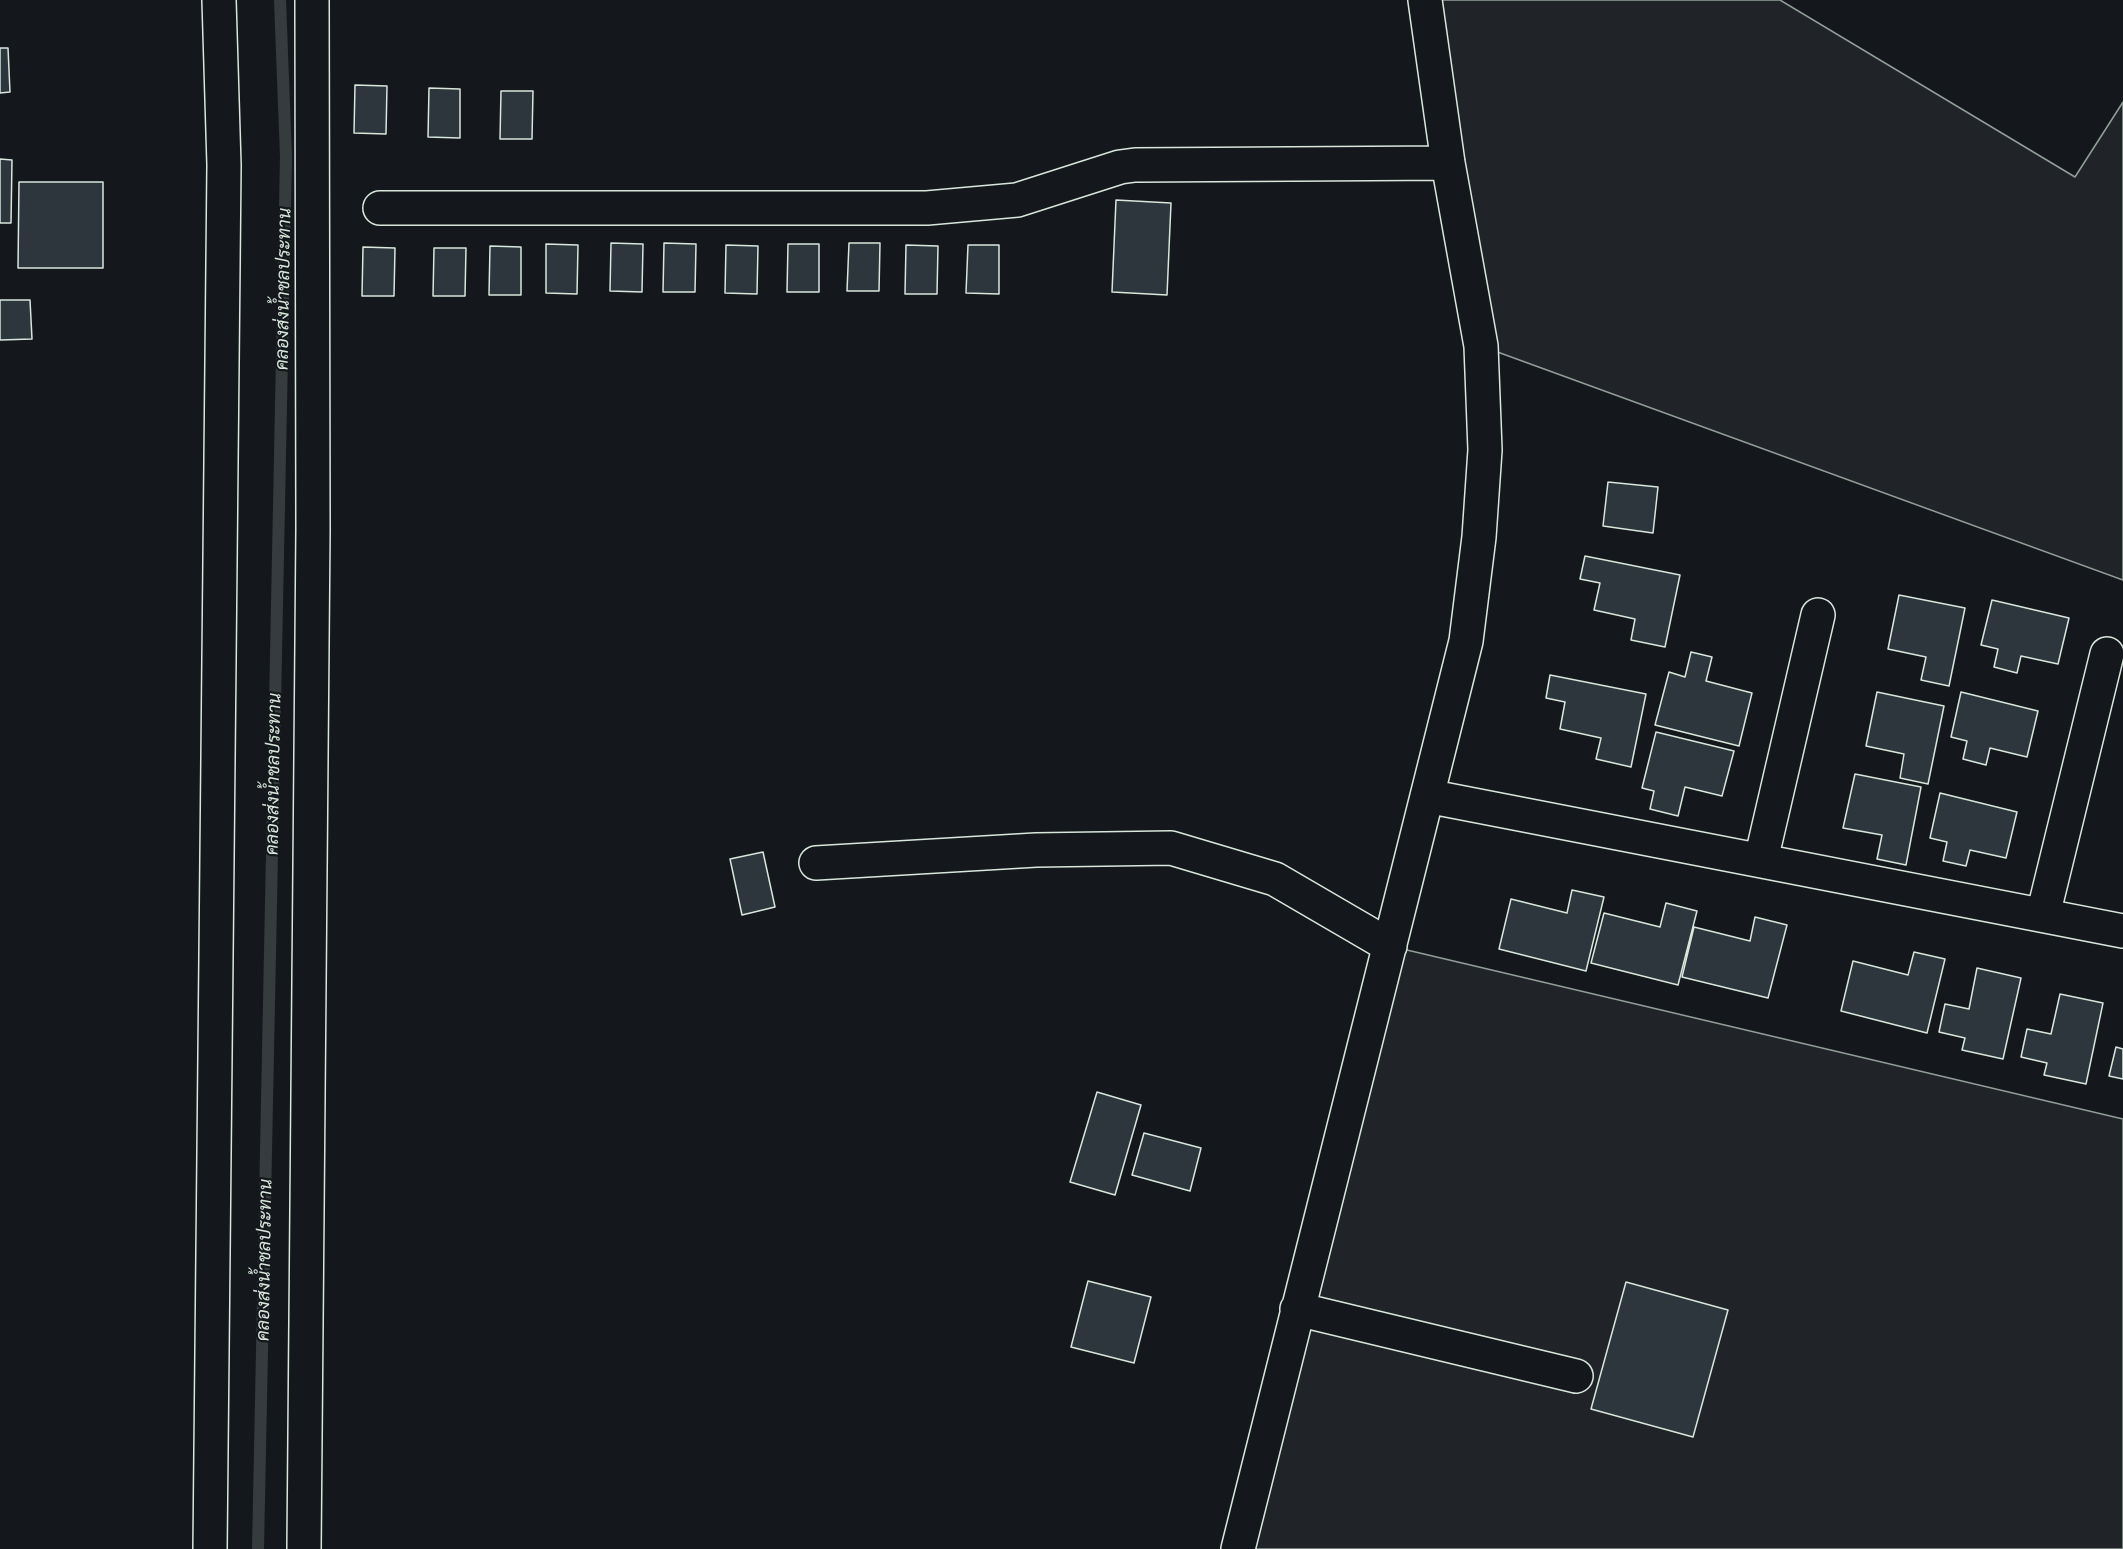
<!DOCTYPE html>
<meta charset="utf-8">
<style>
body{margin:0}
canvas{display:block;background:#14181c}
</style>
<canvas width="2123" height="1549"></canvas>
<script>
const ctx = document.querySelector('canvas').getContext('2d');
ctx.lineJoin = 'round';
function paint(path, color) {
  ctx.fillStyle = color;
  ctx.fill(path, 'evenodd');
}
function toPath(rows) {
  const path = new Path2D();
  for (const r of rows) {
    path.moveTo(r[0], r[1]);
    for (let i = 2; i < r.length; i += 2) path.lineTo(r[i], r[i + 1]);
  }
  return path;
}
function trace(path, color, width, dash) {
  ctx.strokeStyle = color;
  ctx.lineWidth = width;
  ctx.lineCap = dash ? 'butt' : 'round';
  ctx.setLineDash(dash || []);
  ctx.stroke(path);
}
function drawText(font, color, halo, rows, align = 'center') {
  ctx.font = font + ' Ubuntu,Sarabun,sans-serif';
  ctx.lineWidth = 4.5;
  ctx.setLineDash([]);
  ctx.textBaseline = 'middle';
  ctx.strokeStyle = halo;
  ctx.fillStyle = color;
  for (const [text, x, y, turn = 0] of rows) {
    ctx.save();
    ctx.translate(x, y);
    ctx.rotate((+turn || 0) * Math.PI / 180);
    ctx.textAlign = isNaN(turn) ? turn : align;
    if (halo) ctx.strokeText(text, 0, 0);
    ctx.fillText(text, 0, 0);
    ctx.restore();
  }
}
const green = toPath([
 [1425,0,1780,0,2075,177,2123,102,2123,580,1481,346,1425,0],
 [1390,946,2123,1119,2123,1549,1238,1549,1390,946]
]);
paint(green, '#202428');
trace(green, '#939e99', 1.5);
trace(toPath([
 [258,1549,286,157,280,0]
]), '#363b3e', 12);
const building = toPath([
 [0,48,8,48,10,92,0,93,0,48],
 [355,85,387,86,386,134,354,133,355,85],
 [429,88,460,89,460,138,428,137,429,88],
 [501,91,533,91,532,139,500,139,501,91],
 [0,159,12,160,11,223,0,223,0,159],
 [19,182,103,182,103,268,18,268,19,182],
 [1116,200,1171,203,1167,295,1112,292,1116,200],
 [611,243,643,244,642,292,610,291,611,243],
 [664,243,696,244,695,292,663,292,664,243],
 [849,243,880,243,879,291,847,291,849,243],
 [546,244,578,245,577,294,546,293,546,244],
 [788,244,819,244,819,292,787,292,788,244],
 [726,245,758,246,757,294,725,293,726,245],
 [906,245,938,246,937,294,905,294,906,245],
 [968,245,999,245,999,294,966,293,968,245],
 [490,246,521,247,521,295,489,295,490,246],
 [363,247,395,248,394,296,362,296,363,247],
 [434,248,466,248,465,296,433,296,434,248],
 [0,300,30,300,32,339,0,340,0,300],
 [1608,482,1658,487,1653,533,1603,526,1608,482],
 [1585,556,1680,575,1665,647,1631,640,1635,619,1594,610,1600,583,1580,579,1585,556],
 [1899,595,1965,608,1949,686,1921,680,1926,657,1888,649,1899,595],
 [1992,600,2069,618,2058,664,2021,656,2017,673,1994,667,1998,649,1981,645,1992,600],
 [1691,652,1712,657,1706,681,1752,693,1739,746,1655,725,1669,672,1685,677,1691,652],
 [1550,675,1646,694,1631,767,1596,759,1601,738,1560,729,1565,702,1546,698,1550,675],
 [1877,692,1944,706,1928,784,1900,778,1904,754,1866,746,1877,692],
 [1961,692,2038,711,2027,757,1990,748,1986,765,1963,759,1967,741,1951,737,1961,692],
 [1656,732,1734,751,1722,796,1685,787,1678,816,1650,809,1654,791,1642,788,1656,732],
 [1855,774,1921,787,1906,865,1877,859,1882,835,1843,828,1855,774],
 [1940,793,2017,812,2006,858,1970,850,1966,866,1943,861,1947,842,1930,838,1940,793],
 [763,852,775,907,742,915,730,859,763,852],
 [1572,890,1604,897,1586,971,1499,949,1511,899,1567,913,1572,890],
 [1666,903,1697,911,1678,985,1591,963,1604,913,1660,927,1666,903],
 [1755,917,1787,925,1768,998,1682,977,1694,927,1750,941,1755,917],
 [1914,952,1945,959,1927,1033,1841,1011,1853,961,1908,975,1914,952],
 [1977,968,2021,978,2003,1059,1962,1050,1965,1038,1939,1032,1945,1004,1969,1009,1977,968],
 [2060,994,2103,1003,2086,1084,2044,1075,2047,1063,2021,1057,2027,1029,2051,1034,2060,994],
 [2116,1047,2123,1049,2123,1079,2109,1076,2116,1047],
 [1097,1092,1141,1105,1115,1195,1070,1182,1097,1092],
 [1144,1133,1201,1148,1190,1191,1132,1175,1144,1133],
 [1088,1281,1151,1297,1134,1363,1071,1347,1088,1281],
 [1626,1282,1728,1310,1693,1437,1591,1409,1626,1282]
]);
paint(building, '#2c363c');
trace(building, '#d8e6dc', 1.5);
const minor = toPath([
 [380,208,927,208,1017,200,1120,167,1135,165,1448,163],
 [1427,796,2123,931],
 [1761,860,1818,615],
 [816,863,1036,850,1171,848,1275,879,1390,946],
 [2043,915,2107,654],
 [1297,1309,1576,1376],
 [210,1549,224,165,219,0],
 [304,1549,313,529,312,0],
 [1238,1549,1466,641,1479,537,1485,450,1481,346,1448,163,1425,0]
]);
trace(minor, '#d8e6dc', 36);
trace(minor, '#14181c', 33);
drawText('italic 18px', '#d8e6dc', '#14181c', [
 ["คลองส่งน้ำชลประทาน",283,289,-89],
 ["คลองส่งน้ำชลประทาน",273,774,-89],
 ["คลองส่งน้ำชลประทาน",264,1260,-89]
]);
</script>
